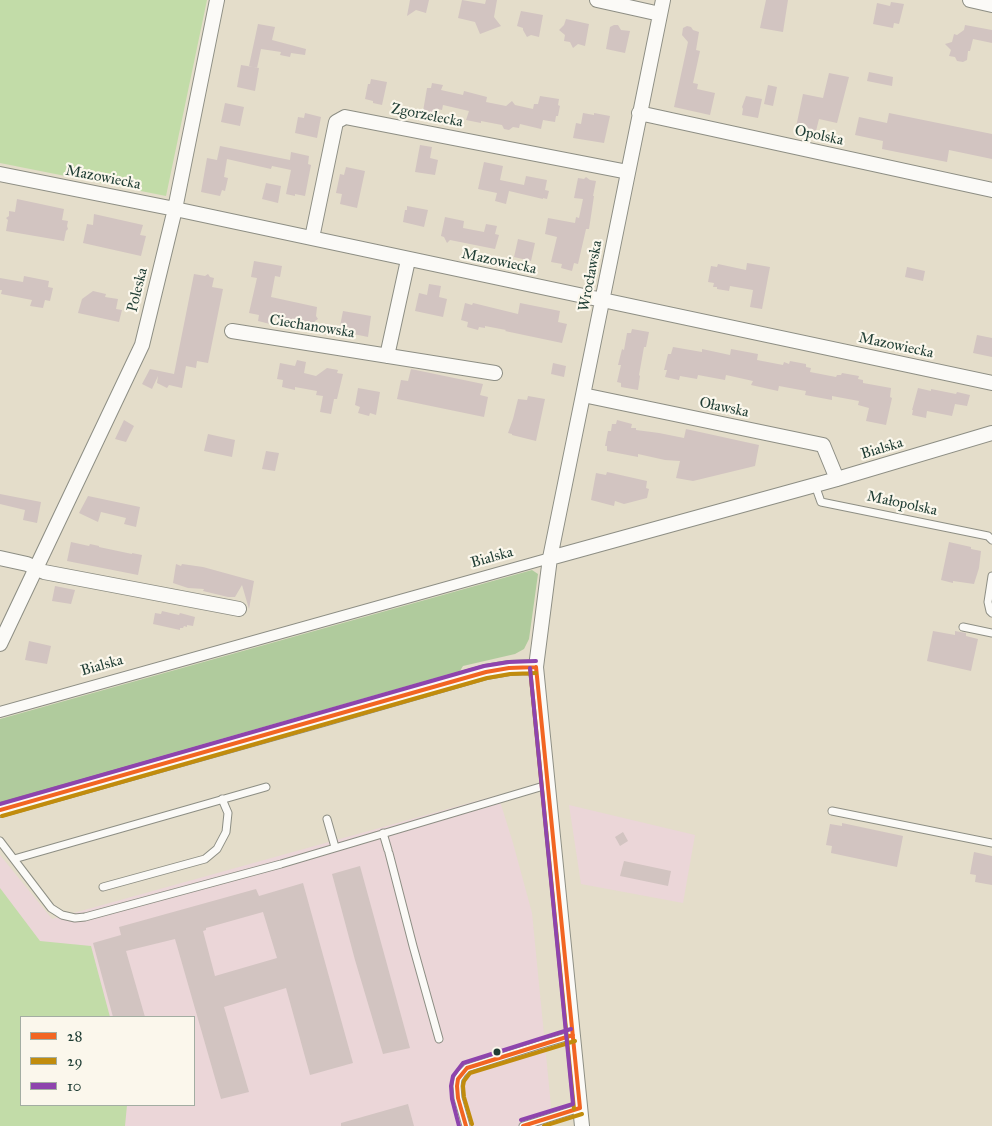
<!DOCTYPE html>
<meta charset="utf-8">
<style>
body{margin:0}
#map{position:relative;width:992px;height:1126px;overflow:hidden;background:#e4ddca;font-family:"IM FELL Great Primer",serif}
canvas{display:block}
.legend{position:absolute;left:20px;top:1016px;width:175px;height:90px;box-sizing:border-box;background:#fbf7ec;border:1px solid #a3ada2;margin:0;padding:6px 9px;list-style:none;font-size:15px;color:#1f3d34}
.legend li{display:flex;align-items:center;gap:10px;height:25px}
.legend b{width:25px;border:1px solid #a3ada2}
</style>
<div id="map">
<canvas width="992" height="1126"></canvas>
<ul class="legend">
<li><b style="height:6px;background:#f26522"></b>28</li>
<li><b style="height:6px;background:#c18c0d"></b>29</li>
<li><b style="height:6px;background:#8e44ad"></b>10</li>
</ul>
</div>
<script>
const ctx = document.querySelector('canvas').getContext('2d');
ctx.lineJoin = 'round';
function paint(path, color) {
  ctx.fillStyle = color;
  ctx.fill(path, 'evenodd');
}
function toPath(rows) {
  const path = new Path2D();
  for (const r of rows) {
    path.moveTo(r[0], r[1]);
    for (let i = 2; i < r.length; i += 2) path.lineTo(r[i], r[i + 1]);
  }
  return path;
}
function trace(path, color, width, dash) {
  ctx.strokeStyle = color;
  ctx.lineWidth = width;
  ctx.lineCap = dash ? 'butt' : 'round';
  ctx.setLineDash(dash || []);
  ctx.stroke(path);
}
function drawText(font, color, halo, rows, align = 'center') {
  ctx.font = font + ' "IM FELL Great Primer",serif';
  ctx.lineWidth = 4.5;
  ctx.setLineDash([]);
  ctx.textBaseline = 'middle';
  ctx.strokeStyle = halo;
  ctx.fillStyle = color;
  for (const [text, x, y, turn = 0] of rows) {
    ctx.save();
    ctx.translate(x, y);
    ctx.rotate((+turn || 0) * Math.PI / 180);
    ctx.textAlign = isNaN(turn) ? turn : align;
    if (halo) ctx.strokeText(text, 0, 0);
    ctx.fillText(text, 0, 0);
    ctx.restore();
  }
}
paint(toPath([
 [498,795,513,843,532,913,553,1126,0,1126,0,855,52,919],
 [21,1017,194,1017,194,1105,21,1105],
 [569,805,695,835,683,903,581,884]
]), '#ebd6d8');
paint(toPath([
 [0,0,207,0,166,196,0,163],
 [0,888,40,941,91,946,110,1017,21,1017,21,1105,127,1105,125,1126,0,1126]
]), '#c2dca8');
paint(toPath([
 [532,570,538,574,529,639,524,649,515,654,463,666,460,671,0,802,0,719]
]), '#b0cb9d');
paint(toPath([
 [410,0,429,0,426,13,416,10,407,16],
 [462,0,485,4,486,0,497,0,494,17,501,26,480,34,475,22,458,18],
 [766,0,788,0,783,32,760,28],
 [891,2,904,4,899,24,894,23,893,28,873,24,877,3,890,6],
 [521,11,543,15,539,37,531,35,527,37,523,30,523,28,517,26],
 [566,19,589,24,585,46,578,44,573,48,570,42,564,41,565,35,559,30,564,25],
 [258,24,275,27,272,40,306,49,305,55,291,53,290,57,280,55,281,52,261,49,257,68,249,66],
 [614,25,618,25,621,30,630,31,625,53,606,49,610,27],
 [965,25,992,30,992,43,973,39,970,51,968,51,967,60,963,62,957,61,955,57,949,56,951,50,945,44,952,42,954,34,957,35,964,30],
 [687,26,691,27,693,30,699,32,696,50,700,51,693,83,698,84,697,89,715,93,710,115,674,107,688,42,682,35,683,28],
 [241,65,259,68,255,91,237,87],
 [869,72,893,77,892,86,867,81],
 [829,73,849,77,837,123,819,119,816,131,796,127,803,94,823,98],
 [371,79,387,82,382,105,373,103,373,101,365,99,368,84,370,84],
 [432,83,443,85,441,90,463,95,464,91,487,97,486,102,506,106,512,101,515,105,533,109,534,104,538,104,540,96,559,99,558,105,560,106,558,116,556,116,555,122,543,120,541,129,520,124,519,128,513,127,509,130,504,129,502,125,481,121,481,123,466,120,469,111,443,105,442,110,438,109,436,120,422,117,427,88,431,88],
 [768,85,777,87,773,106,764,104],
 [746,96,762,99,758,118,742,115,743,109,742,107],
 [225,103,244,107,240,126,221,122],
 [305,113,321,117,317,138,295,133,298,117,304,118],
 [583,113,594,115,594,113,610,116,604,143,573,138,576,123,581,124],
 [889,113,992,134,992,159,949,150,947,162,882,149,883,141,855,135,859,117,887,123],
 [420,145,432,147,430,158,438,160,435,175,415,172],
 [220,146,290,160,291,152,309,156,308,164,311,165,305,196,295,194,295,196,286,194,291,170,272,166,271,169,227,159,224,177,228,178,225,191,222,190,220,196,201,192,207,158,217,160],
 [484,162,503,166,500,180,524,185,526,176,547,180,545,190,549,191,547,199,543,198,543,199,509,191,506,204,495,201,497,193,478,189],
 [346,167,365,171,357,208,340,204,342,194,336,193,340,174,344,175],
 [586,177,590,180,596,181,593,196,594,196,589,229,586,229,578,264,574,263,572,271,561,268,562,264,551,262,557,237,545,234,548,218,575,223,576,217,579,218,583,199,574,198,578,178,584,179],
 [266,183,281,186,278,203,262,199],
 [17,199,64,209,62,220,68,221,67,226,68,229,66,231,64,241,6,231,8,220,6,218,9,216,9,211,15,212],
 [407,206,428,210,424,227,403,222,405,210,407,210],
 [94,214,143,225,140,235,146,236,141,256,83,243,87,224,93,225],
 [445,217,464,221,463,228,484,232,486,224,497,226,495,234,499,235,495,249,450,240,447,243,444,237,441,236],
 [518,239,535,243,531,261,514,257],
 [254,261,282,266,280,277,275,276,271,297,317,307,316,316,318,319,315,321,313,327,303,325,302,330,289,328,290,322,271,318,270,324,258,321,259,315,249,313,257,278,251,277],
 [747,263,770,267,762,309,750,307,753,290,730,286,729,291,717,289,717,287,713,287,714,283,708,282,711,266,717,267,718,264,746,270],
 [907,267,925,271,923,281,905,277],
 [194,274,205,276,208,274,210,277,214,278,212,287,223,289,208,363,197,361,196,368,186,366,182,388,169,385,167,388,157,383,158,376,152,389,142,384,150,369,174,374],
 [24,276,49,281,48,287,53,288,50,301,45,300,43,308,30,306,32,300,1,294,2,290,0,290,0,278,23,282],
 [429,284,441,286,439,297,447,299,443,317,415,311,419,293,427,295],
 [93,291,106,294,105,297,118,299,116,309,122,310,119,322,78,313,82,299],
 [465,303,472,305,473,303,518,314,520,303,560,311,558,322,567,324,562,343,505,331,506,330,485,326,485,328,479,327,478,330,467,327,468,322,461,320],
 [343,311,371,316,368,337,339,331],
 [632,329,649,332,646,347,644,347,639,375,640,376,638,390,621,387,621,383,617,382,621,365,618,365,622,349,624,350,627,333,631,333],
 [977,335,992,338,992,357,973,353],
 [673,347,702,352,702,349,730,355,731,349,758,354,757,360,783,365,784,362,789,364,790,361,806,364,806,367,811,368,810,372,836,377,837,375,841,375,842,373,859,376,858,379,863,380,863,383,891,388,890,397,892,398,886,425,866,421,869,408,858,405,859,401,832,396,832,400,805,395,806,391,779,386,778,391,751,385,753,381,726,375,725,380,698,375,697,379,680,376,679,380,665,377,667,370,664,370,668,354,671,354],
 [297,360,306,362,304,373,316,376,327,368,338,370,337,373,343,374,337,399,334,399,331,414,320,412,323,396,316,395,317,391,295,387,295,390,282,387,283,380,277,379,280,363,295,366],
 [553,363,566,366,564,377,551,374],
 [411,369,483,384,480,395,488,397,484,417,397,399,401,380,408,381],
 [358,388,380,392,376,415,370,413,369,416,358,413,360,407,355,405],
 [918,388,931,391,931,389,956,394,957,392,970,395,967,406,955,404,952,416,927,411,926,418,912,415,913,410,912,410],
 [528,396,545,399,536,441,512,435,512,434,508,433,513,419,518,399,527,400],
 [124,420,134,426,126,442,115,439],
 [617,420,632,424,631,428,636,428,636,430,659,433,684,438,686,429,759,445,755,466,693,481,676,478,680,461,665,460,638,454,638,457,607,451,607,446,605,446,608,431,611,431,612,424,616,424],
 [208,434,235,440,232,457,204,451],
 [266,451,279,453,275,471,262,469],
 [607,472,647,481,646,488,649,489,647,498,624,504,615,501,614,506,591,500,596,473,606,475],
 [0,494,41,502,37,523,23,520,25,510,0,504],
 [88,496,140,507,136,527,124,524,126,518,101,512,98,522,79,513],
 [71,542,89,546,90,544,99,546,99,547,132,554,132,553,142,555,138,575,67,561],
 [949,542,971,547,971,549,981,551,979,568,974,584,953,581,953,583,941,580],
 [176,564,181,566,182,564,203,567,254,581,249,609,242,585,235,597,228,597,203,591,204,589,188,588,173,583],
 [55,586,75,590,71,604,52,601],
 [162,611,179,615,180,613,195,617,193,626,187,625,187,627,184,626,183,628,180,628,180,630,153,624,155,613,161,614],
 [933,631,955,635,955,631,966,633,966,636,978,639,971,671,927,661],
 [29,641,51,646,47,664,25,660],
 [842,823,903,836,897,867,831,853,832,846,826,845,830,824,842,826],
 [623,832,628,841,620,846,615,837],
 [974,852,992,856,992,885,975,882,976,875,970,874],
 [624,861,671,871,668,886,620,876],
 [360,866,410,1048,383,1054,355,960,332,874],
 [303,883,353,1063,310,1075,286,988,224,1007,249,1092,221,1099,175,939,126,951,145,1017,113,1017,93,943,121,935,119,927,256,889,259,896],
 [263,912,277,958,215,976,203,931,206,930,206,928],
 [408,1104,414,1126,341,1126,341,1123]
]), '#d2c4c1');
const service = toPath([
 [815,485,821,502,988,536,992,540],
 [992,576,988,602,990,611,992,613],
 [963,627,992,633],
 [832,811,992,843],
 [327,819,335,847],
 [383,833,388,850],
 [0,841,51,908,62,915,75,918,85,917,281,864,547,785],
 [389,853,413,946,439,1039],
 [14,859,266,787],
 [103,887,205,859,217,849,226,832,228,813,222,799],
 [466,1126,458,1098,457,1086,458,1079,462,1073,467,1068,539,1045,573,1035],
 [523,1126,580,1108]
]);
const pedestrian = toPath([
 [0,712,550,558]
]);
const minor = toPath([
 [597,0,660,14],
 [970,0,992,5],
 [639,113,992,190],
 [0,174,175,209,992,383],
 [312,238,336,122,345,117,628,172],
 [232,331,495,373],
 [387,356,408,260],
 [583,395,823,445,837,479],
 [0,558,27,564,44,572,239,609],
 [550,558,837,479,992,433],
 [0,644,142,345,175,209,217,0],
 [0,810,323,719,486,672,509,668,536,667],
 [582,1126,536,667,550,558,663,0]
]);
trace(service, '#8d8e84', 9);
trace(pedestrian, '#8d8e84', 12);
trace(minor, '#8d8e84', 16);
trace(service, '#fbfaf7', 7);
trace(pedestrian, '#fbfaf7', 10);
trace(minor, '#fbfaf7', 14);
trace(toPath([
 [536,667,580,1108],
 [0,810,486,672,509,668,536,667],
 [466,1126,458,1098,457,1086,458,1079,467,1068,573,1035],
 [523,1126,580,1108]
]), '#f26522', 4);
trace(toPath([
 [530,668,574,1109],
 [2,816,487,678,510,674,536,673],
 [472,1124,464,1097,463,1086,464,1081,470,1073,575,1041],
 [544,1126,582,1114]
]), '#c18c0d', 4);
trace(toPath([
 [0,804,484,666,509,662,536,661],
 [521,1120,573,1104,530,668],
 [459,1126,452,1099,451,1086,453,1076,463,1063,571,1029]
]), '#8e44ad', 4);
for (const [x, y, r, color] of [
 [497,1052,4.5,"#1f3d34"]
]) {
  const dot = new Path2D();
  dot.arc(x, y, r, 0, 2 * Math.PI);
  ctx.fillStyle = color;
  ctx.fill(dot);
  trace(dot, '#fbf7ec', 2);
}
drawText('15px', '#1f3d34', '#fbf7ec', [
 ["Zgorzelecka",427,116,11],
 ["Opolska",819,136,12],
 ["Mazowiecka",103,178,11],
 ["Mazowiecka",499,262,12],
 ["Wrocławska",591,276,-79],
 ["Poleska",138,290,-76],
 ["Ciechanowska",312,327,9],
 ["Mazowiecka",896,346,12],
 ["Oławska",724,408,12],
 ["Bialska",882,449,-17],
 ["Małopolska",902,504,12],
 ["Bialska",492,558,-16],
 ["Bialska",102,666,-16]
]);
</script>
